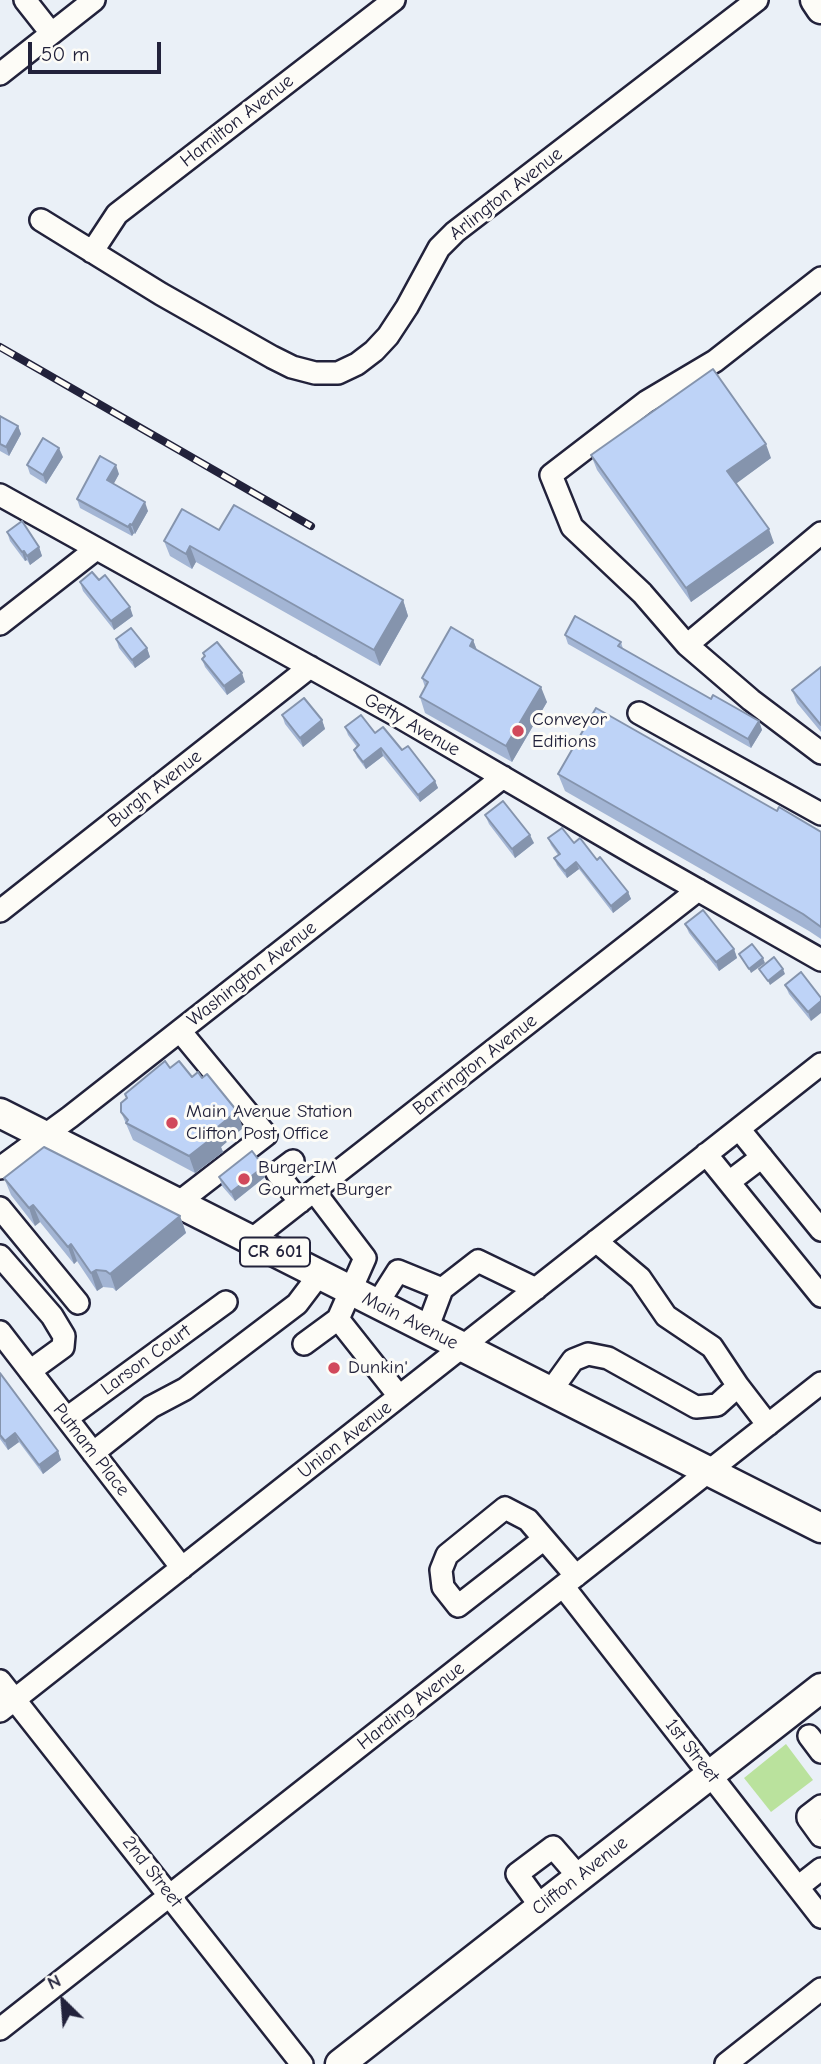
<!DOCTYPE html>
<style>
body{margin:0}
#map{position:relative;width:821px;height:2064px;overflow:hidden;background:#eaf0f7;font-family:"Comic Neue",sans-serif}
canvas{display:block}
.north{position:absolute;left:28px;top:1966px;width:70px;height:70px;-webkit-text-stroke:5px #fdfcf7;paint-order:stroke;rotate:335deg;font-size:19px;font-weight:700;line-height:28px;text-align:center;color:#22223b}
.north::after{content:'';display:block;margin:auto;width:24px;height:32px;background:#22223b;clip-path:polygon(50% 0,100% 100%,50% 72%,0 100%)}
.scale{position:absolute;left:28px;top:42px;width:133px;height:32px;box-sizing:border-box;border:4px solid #22223b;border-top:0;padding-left:9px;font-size:21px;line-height:24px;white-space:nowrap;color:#22223b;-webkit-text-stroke:5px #fdfcf7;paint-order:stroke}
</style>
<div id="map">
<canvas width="821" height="2064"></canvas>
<div class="north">N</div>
<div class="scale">50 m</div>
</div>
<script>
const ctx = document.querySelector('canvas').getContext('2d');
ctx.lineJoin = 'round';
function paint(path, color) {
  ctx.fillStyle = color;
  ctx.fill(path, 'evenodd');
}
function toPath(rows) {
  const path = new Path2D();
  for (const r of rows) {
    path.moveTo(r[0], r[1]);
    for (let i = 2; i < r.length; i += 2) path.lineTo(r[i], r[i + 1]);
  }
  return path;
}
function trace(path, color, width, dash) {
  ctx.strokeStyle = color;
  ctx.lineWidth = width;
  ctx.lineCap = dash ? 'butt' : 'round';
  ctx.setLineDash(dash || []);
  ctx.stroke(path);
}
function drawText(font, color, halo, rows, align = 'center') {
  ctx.font = font + ' "Comic Neue",sans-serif';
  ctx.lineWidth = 6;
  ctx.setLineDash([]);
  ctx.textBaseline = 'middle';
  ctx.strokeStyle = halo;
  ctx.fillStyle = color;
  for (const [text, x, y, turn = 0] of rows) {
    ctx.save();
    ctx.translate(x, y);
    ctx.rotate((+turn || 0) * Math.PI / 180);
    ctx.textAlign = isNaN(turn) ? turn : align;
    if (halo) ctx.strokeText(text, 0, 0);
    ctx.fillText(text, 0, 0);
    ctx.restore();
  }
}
paint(toPath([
 [786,1744,813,1780,771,1812,744,1778]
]), '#bae29d');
const minor = toPath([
 [25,0,51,33],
 [0,74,94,0],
 [41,220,161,294,272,357,292,367,315,373,338,373,357,364,374,351,388,336,407,307,439,248,455,232,757,0],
 [92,252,117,214,394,0],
 [821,278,715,361,646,402,551,475,572,527,642,593,687,645,821,533],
 [0,495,398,716,638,856,821,960],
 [0,624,96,549],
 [687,645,751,700,821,753],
 [639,713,821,814],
 [0,911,310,667],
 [739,1129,821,1230],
 [706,1154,821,1296],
 [293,1161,277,1173,300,1202],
 [0,1168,70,1117,503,777],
 [729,1182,762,1157],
 [314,1191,365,1258,338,1319,399,1396],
 [178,1203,266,1135,180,1031],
 [0,1208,78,1303],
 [251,1240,698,890],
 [596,1241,640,1278,666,1316,712,1347,738,1386],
 [0,1256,52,1316,64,1336,63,1347,30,1371],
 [377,1304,398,1271,442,1289,478,1261,536,1289],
 [427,1329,442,1289],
 [0,1332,182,1568],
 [304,1344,338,1319],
 [550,1392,573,1360,588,1354,608,1358,696,1407,717,1405,738,1386,768,1425],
 [67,1418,226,1302],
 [93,1453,151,1407,185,1389,297,1304,319,1275],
 [544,1539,458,1606,443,1587,441,1570,447,1555,505,1508,528,1520,576,1576],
 [563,1586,821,1917],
 [0,1681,302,2064],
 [0,1711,821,1064],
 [809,1736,821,1752],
 [821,1806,808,1816,808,1818,821,1836],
 [798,1887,821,1869],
 [541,1907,517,1874,553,1847,579,1877],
 [0,2029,821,1383],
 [726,2064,821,1989]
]);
const major = toPath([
 [815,0,821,9],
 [0,1113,821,1528],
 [340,2064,821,1688]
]);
trace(minor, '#22223b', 26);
trace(major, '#22223b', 33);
trace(minor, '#fdfcf7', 21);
trace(major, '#fdfcf7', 28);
const rail = toPath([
 [0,347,311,526]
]);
trace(rail, '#22223b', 8);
trace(rail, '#fdfcf7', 5, [16]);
paint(toPath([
 [0,416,18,426,21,434,9,456,0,451],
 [591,455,771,458,736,483,774,543,691,602,597,470],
 [63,457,46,484,30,474,27,465],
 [119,474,113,484,148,511,135,534,134,533,132,536,80,508,77,499],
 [219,530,403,600,408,616,380,666,196,562,192,569,170,556,164,541],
 [7,532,39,547,42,556,30,565,27,560,25,561,10,541],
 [99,580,133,616,114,630,83,591,80,582],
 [565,635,621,642,623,649,711,699,759,721,762,730,751,748,568,644],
 [116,639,147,648,150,657,135,668,119,648],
 [473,640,477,650,547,702,512,762,425,713,420,697,425,687,422,678],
 [203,653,245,682,227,695,205,667,202,659,204,656],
 [821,667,821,732,797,703,792,690],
 [282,715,322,720,325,729,303,747,285,724],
 [345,727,375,733,402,750,435,781,438,788,420,802,383,756,366,769,357,757,354,750,357,747,348,735],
 [558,774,777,811,821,832,821,939,809,931,565,791],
 [485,815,534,843,515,858,489,824],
 [548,838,574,843,628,892,631,899,613,913,579,869,567,878,557,865,554,858,558,855,551,845],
 [685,924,734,949,737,958,719,971,689,933],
 [785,985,821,998,811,1021,789,994],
 [170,1068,192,1077,243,1128,221,1147,223,1152,195,1173,133,1140,121,1112,126,1098,125,1094],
 [264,1172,265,1177,235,1201,222,1186,219,1177],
 [4,1178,180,1216,186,1233,116,1291,113,1288,103,1287,97,1291,77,1261,74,1264,40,1222,35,1226,11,1195],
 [0,1373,58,1451,61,1460,43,1474,19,1442,8,1450,0,1439]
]), '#a3b5d4');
paint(toPath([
 [18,426,21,434,9,456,6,447],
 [766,444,771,458,733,486,727,471],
 [59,448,63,457,46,484,43,475],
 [116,465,119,474,111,489,107,480],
 [145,502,148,511,135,534,132,525],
 [130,524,134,533,132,536,128,527],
 [769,529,774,543,691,602,686,588],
 [190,546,196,562,192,569,186,554],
 [39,547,42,556,30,565,27,556],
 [24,551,27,560,25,561,22,552],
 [403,600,408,616,380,666,374,650],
 [130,607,133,616,114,630,111,621],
 [473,640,479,656,470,646],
 [147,648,150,657,135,668,132,660],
 [242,673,245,682,227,695,224,686],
 [541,687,547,702,512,762,506,746],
 [322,720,325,729,303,747,300,738],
 [759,721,762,730,751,748,748,739],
 [381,748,383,756,366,769,363,762],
 [435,781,438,788,420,802,418,795],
 [530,835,534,843,515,858,512,849],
 [576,862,579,869,567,878,565,871],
 [628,892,631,899,613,913,611,906],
 [734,949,737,958,719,971,716,962],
 [763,958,765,963,751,973,749,969],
 [783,969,785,974,770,985,768,981],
 [821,1001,821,1013,811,1021,808,1012],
 [237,1111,243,1128,221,1147,223,1152,195,1173,189,1156,213,1131],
 [261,1163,264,1172,265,1177,235,1201,231,1192],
 [33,1205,40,1222,35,1226,29,1208],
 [180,1216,186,1233,116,1291,110,1274],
 [71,1244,77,1261,74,1264,68,1247],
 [96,1270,103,1287,97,1291,91,1273],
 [15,1433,19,1442,8,1450,5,1441],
 [58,1451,61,1460,43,1474,39,1465]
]), '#8594ad');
const building = toPath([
 [713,369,766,444,727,471,769,529,686,588,591,455,713,369],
 [0,416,18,426,6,447,0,444,0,416],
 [43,438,59,448,43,475,27,465,43,438],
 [100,456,116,465,107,480,145,502,132,525,130,524,128,527,77,499,100,456],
 [234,505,403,600,374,650,190,546,186,554,164,541,182,509,219,530,234,505],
 [22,521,39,547,27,556,24,551,22,552,7,532,22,521],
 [92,572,99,580,105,575,130,607,111,621,80,582,92,572],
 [575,616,621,642,618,646,711,699,713,695,759,721,748,739,565,635,575,616],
 [451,627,473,640,470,646,541,687,506,746,420,697,428,682,422,678,451,627],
 [131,628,147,648,132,660,116,639,131,628],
 [217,642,242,673,224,686,202,659,205,656,203,653,217,642],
 [821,667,821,725,792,690,821,667],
 [304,698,322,720,300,738,282,715,304,698],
 [596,708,777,811,779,807,821,832,821,927,803,914,558,774,596,708],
 [361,715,375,733,383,727,402,750,408,746,435,781,418,795,381,748,363,762,354,750,359,745,345,727,361,715],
 [503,801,530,835,512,849,485,815,503,801],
 [562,828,574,843,580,838,597,860,600,857,628,892,611,906,576,862,565,871,554,858,560,854,548,838,562,828],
 [703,910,734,949,716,962,685,924,703,910],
 [752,944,763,958,749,969,739,954,752,944],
 [774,957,783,969,768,981,759,969,774,957],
 [801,972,821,998,821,1001,808,1012,785,985,801,972],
 [165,1061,170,1068,179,1061,192,1077,198,1072,202,1078,207,1074,237,1111,213,1131,216,1135,189,1156,126,1123,128,1120,121,1112,121,1103,127,1098,125,1094,165,1061],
 [44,1147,180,1216,110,1274,106,1271,96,1270,91,1273,71,1244,68,1247,33,1205,29,1208,4,1178,44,1147],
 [252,1151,261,1163,262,1168,231,1192,219,1177,252,1151],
 [0,1373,58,1451,39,1465,15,1433,5,1441,0,1435,0,1373]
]);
paint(building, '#bed3f7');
trace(building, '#8594ad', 2);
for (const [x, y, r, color] of [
 [518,731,7,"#d1495b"],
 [172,1123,7,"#d1495b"],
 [244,1179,7,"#d1495b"],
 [334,1368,7,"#d1495b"]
]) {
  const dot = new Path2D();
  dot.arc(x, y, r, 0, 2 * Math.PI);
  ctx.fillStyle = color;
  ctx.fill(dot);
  trace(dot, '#fdfcf7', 2.5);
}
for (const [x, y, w] of [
 [275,1252,70]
]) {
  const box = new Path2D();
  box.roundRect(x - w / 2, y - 14.5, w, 29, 5);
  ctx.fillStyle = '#fdfcf7';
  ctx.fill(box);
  trace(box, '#22223b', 2);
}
drawText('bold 18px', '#22223b', null, [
 ["CR 601",275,1252]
]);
drawText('19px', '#22223b', '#fdfcf7', [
 ["Hamilton Avenue",237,121,-38],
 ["Arlington Avenue",506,194,-38],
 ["Getty Avenue",412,725,30],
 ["Burgh Avenue",155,789,-38],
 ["Washington Avenue",252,974,-38],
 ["Barrington Avenue",475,1065,-38],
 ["Main Avenue",410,1321,27],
 ["Larson Court",146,1360,-36],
 ["Union Avenue",345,1440,-38],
 ["Putnam Place",91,1450,52],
 ["Harding Avenue",411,1706,-38],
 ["1st Street",692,1751,52],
 ["2nd Street",152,1872,52],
 ["Clifton Avenue",580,1876,-38]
]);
drawText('19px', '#22223b', '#fdfcf7', [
 ["Conveyor",532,720],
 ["Editions",532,742],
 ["Main Avenue Station",186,1112],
 ["Clifton Post Office",186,1134],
 ["BurgerIM",258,1168],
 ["Gourmet Burger",258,1190],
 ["Dunkin'",348,1368]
], 'left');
</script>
